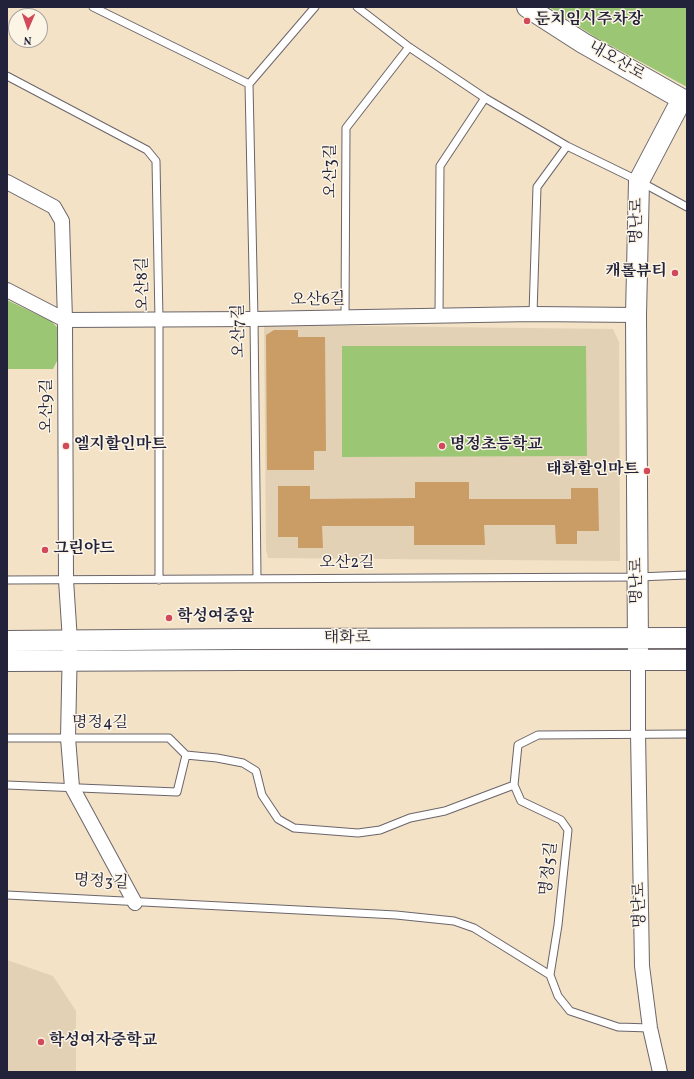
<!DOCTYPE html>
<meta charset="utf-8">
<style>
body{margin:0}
#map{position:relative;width:694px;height:1079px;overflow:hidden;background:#f3e2c5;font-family:Vollkorn,serif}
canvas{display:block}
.frame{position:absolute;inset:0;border:8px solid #22223b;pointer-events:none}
.north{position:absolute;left:8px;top:8px;width:40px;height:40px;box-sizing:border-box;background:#fcf5e5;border:1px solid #a5a1a1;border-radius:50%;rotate:182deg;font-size:11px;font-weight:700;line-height:16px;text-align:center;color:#22223b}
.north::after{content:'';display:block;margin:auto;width:14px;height:18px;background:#d1495b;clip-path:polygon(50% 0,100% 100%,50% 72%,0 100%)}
</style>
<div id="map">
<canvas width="694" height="1079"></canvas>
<div class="frame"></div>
<div class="north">N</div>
</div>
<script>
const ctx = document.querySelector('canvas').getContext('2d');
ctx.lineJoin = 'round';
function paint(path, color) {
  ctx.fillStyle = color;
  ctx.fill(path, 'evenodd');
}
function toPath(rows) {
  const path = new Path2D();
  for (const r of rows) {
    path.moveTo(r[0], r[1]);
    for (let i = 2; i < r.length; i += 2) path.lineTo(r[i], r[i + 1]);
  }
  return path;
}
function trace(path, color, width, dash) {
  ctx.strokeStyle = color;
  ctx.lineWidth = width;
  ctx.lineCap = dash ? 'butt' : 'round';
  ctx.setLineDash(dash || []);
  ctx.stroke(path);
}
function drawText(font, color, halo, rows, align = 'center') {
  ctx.font = font + ' Vollkorn,"Noto Serif KR",serif';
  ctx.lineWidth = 3;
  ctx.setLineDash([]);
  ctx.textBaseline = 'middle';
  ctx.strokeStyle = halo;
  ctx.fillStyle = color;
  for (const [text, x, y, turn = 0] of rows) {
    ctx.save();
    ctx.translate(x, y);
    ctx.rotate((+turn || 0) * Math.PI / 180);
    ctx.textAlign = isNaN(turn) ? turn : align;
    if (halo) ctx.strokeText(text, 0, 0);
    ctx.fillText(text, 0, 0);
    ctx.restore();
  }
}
paint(toPath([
 [264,325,613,329,619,342,620,561,268,558,266,550],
 [7,960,53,976,76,1011,76,1072,7,1072]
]), '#e3d1b5');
paint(toPath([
 [549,7,687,7,687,87,595,37],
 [7,300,51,321,57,327,58,359,53,369,7,369],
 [342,346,586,346,587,456,342,457]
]), '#9bc775');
paint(toPath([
 [274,330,298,330,298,337,325,337,326,451,314,451,314,470,267,470,266,335],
 [415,482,469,482,469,499,571,499,571,488,598,488,599,531,577,531,577,544,556,544,555,525,484,525,485,545,414,545,414,526,322,526,323,548,298,548,298,537,278,537,278,486,310,486,310,499,415,498]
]), '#ca9d66');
const lane = toPath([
 [93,7,249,84],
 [357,7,409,47,485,98,567,146,639,181,687,207],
 [7,76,147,150,156,161,159,320,159,580],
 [533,314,537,187,567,146],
 [439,316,440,166,485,98],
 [345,318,346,128,409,47],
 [257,578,254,319,249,84,315,7],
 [7,580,638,577,687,575],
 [7,738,169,738,186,755],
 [186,755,217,758,243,763,256,771,262,795,278,819,294,828,358,833,380,830,410,818,445,811,514,785],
 [7,785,177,792,186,755],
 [7,895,396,915,454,921,474,928,550,975],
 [650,1028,618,1027,570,1011,558,996,550,975,558,925,568,830,561,820,521,801,514,785,518,745,538,735,687,734]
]);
const street = toPath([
 [7,182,54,207,62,221,65,320,66,580,70,641,68,738,72,787,135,903],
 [7,290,65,320,254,319,533,314,636,315],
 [638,661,638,733,642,966,650,1028,660,1072]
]);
const secondary = toPath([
 [527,7,583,43,687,102],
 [7,641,243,639,687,638],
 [638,653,636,315,639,181,682,99],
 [7,661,243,660,687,660]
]);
trace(lane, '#6b656b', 9);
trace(street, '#6b656b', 16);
trace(secondary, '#6b656b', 22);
trace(lane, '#fff', 7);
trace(street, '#fff', 14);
trace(secondary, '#fff', 20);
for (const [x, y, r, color] of [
 [527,21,4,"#d1495b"],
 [675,273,4,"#d1495b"],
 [66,446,4,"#d1495b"],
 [442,446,4,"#d1495b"],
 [647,471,4,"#d1495b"],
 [45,550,4,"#d1495b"],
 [169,618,4,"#d1495b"],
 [41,1042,4,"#d1495b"]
]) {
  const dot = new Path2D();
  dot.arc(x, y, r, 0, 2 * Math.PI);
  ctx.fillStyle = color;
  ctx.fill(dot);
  trace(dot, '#fcf5e5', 1.5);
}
drawText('bold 16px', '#22223b', '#fcf5e5', [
 ["둔치임시주차장",535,21],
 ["캐롤뷰티",667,273,"right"],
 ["엘지할인마트",74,446],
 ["명정초등학교",450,446],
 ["태화할인마트",639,471,"right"],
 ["그린야드",53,550],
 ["학성여중앞",177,618],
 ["학성여자중학교",49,1042]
], 'left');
drawText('16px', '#22223b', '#fcf5e5', [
 ["내오산로",616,62,30],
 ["오산3길",332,171,-90],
 ["명난로",638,221,-89],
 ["오산8길",144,284,-91],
 ["오산6길",318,301,-1],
 ["오산7길",240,331,-91],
 ["오산9길",48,406,-90],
 ["오산2길",347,564],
 ["명난로",638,581,-90],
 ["태화로",347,639],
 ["명정4길",100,724],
 ["명정5길",550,869,-84],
 ["명정3길",101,883,3],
 ["명난로",641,905,-91]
]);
</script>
